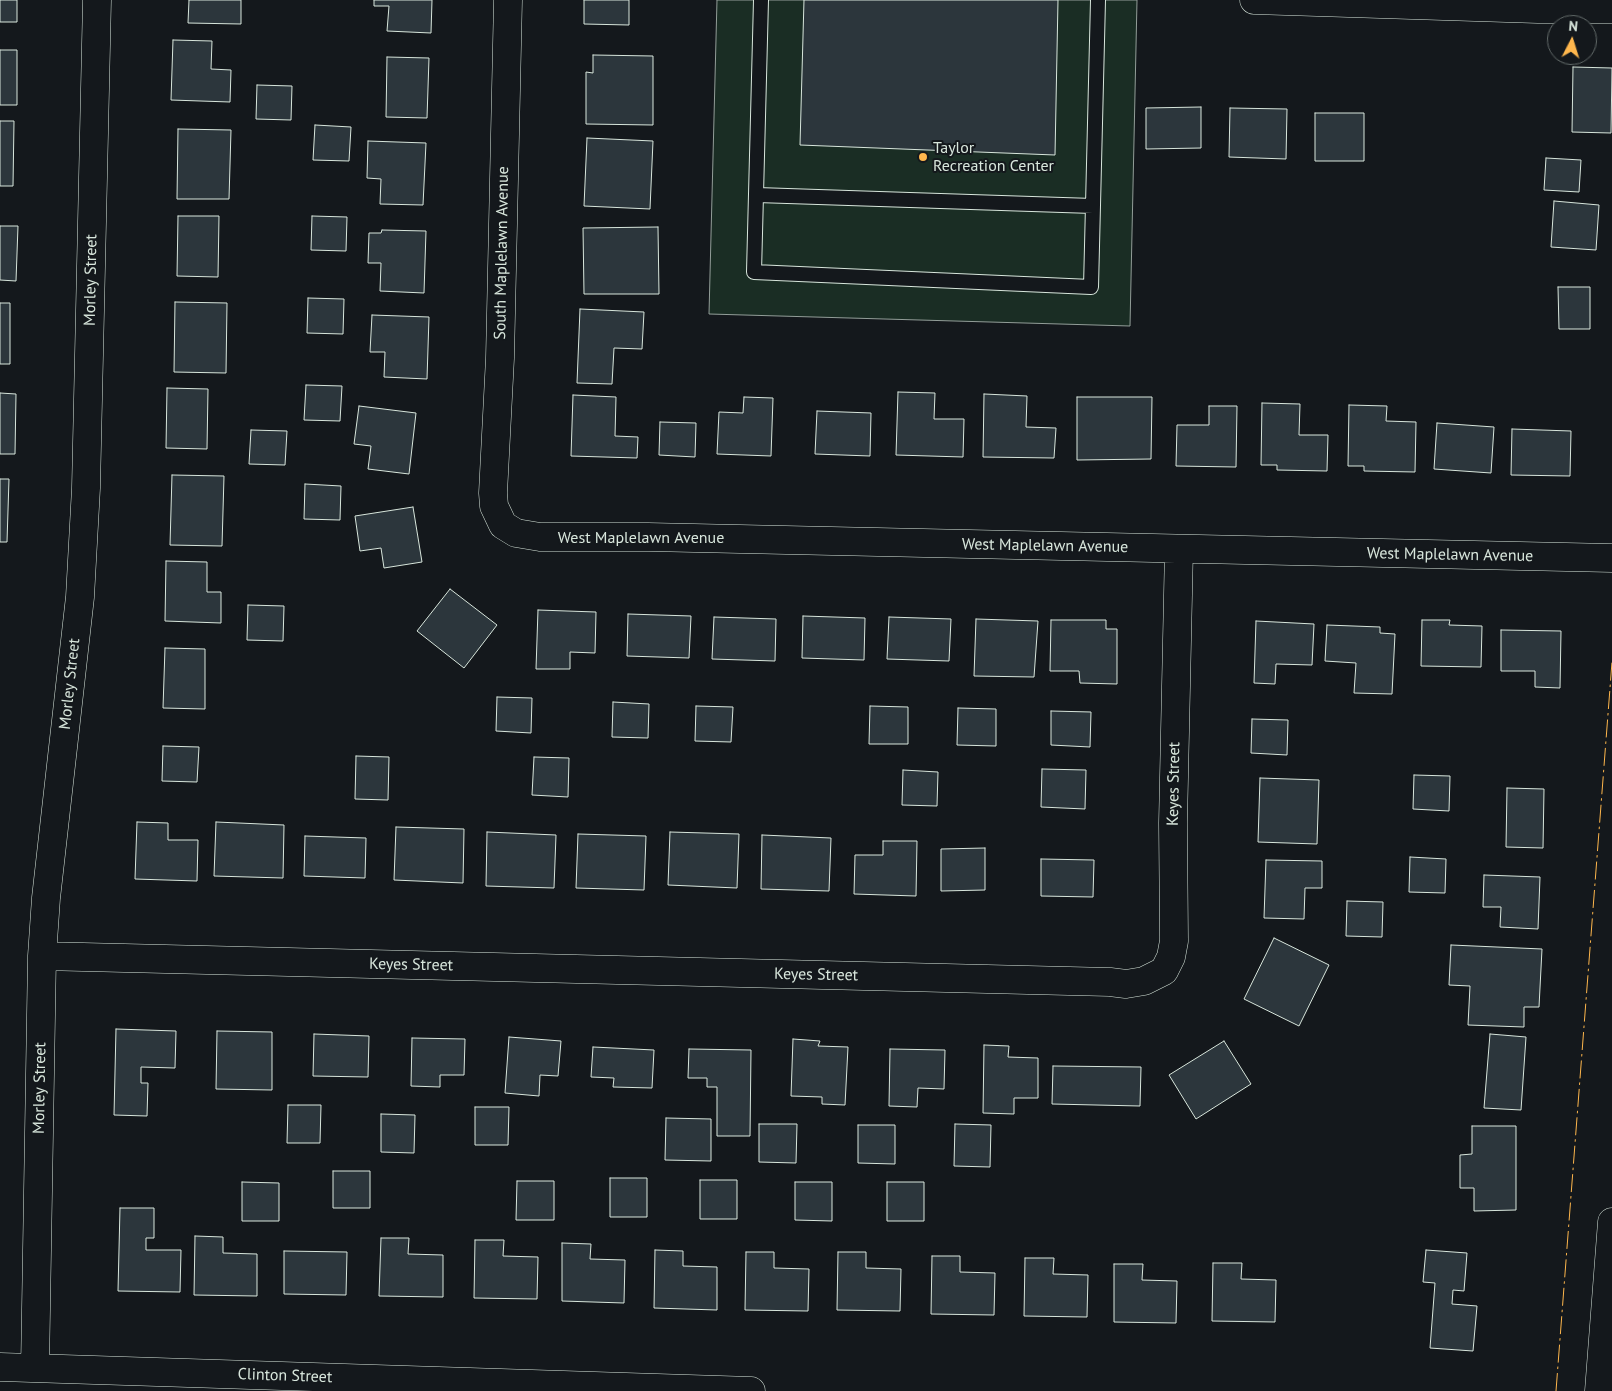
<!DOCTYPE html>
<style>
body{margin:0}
#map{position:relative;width:1612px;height:1391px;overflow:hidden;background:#14181c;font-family:"PT Sans",sans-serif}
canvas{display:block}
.north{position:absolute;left:1547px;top:15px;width:50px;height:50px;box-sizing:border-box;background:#14181c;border:1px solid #626a69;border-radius:50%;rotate:5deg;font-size:14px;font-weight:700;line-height:20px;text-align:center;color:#d8e6dc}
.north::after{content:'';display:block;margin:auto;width:18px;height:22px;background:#ffb74d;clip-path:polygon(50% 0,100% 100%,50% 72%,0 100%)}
</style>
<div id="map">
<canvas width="1612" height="1391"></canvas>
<div class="north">N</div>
</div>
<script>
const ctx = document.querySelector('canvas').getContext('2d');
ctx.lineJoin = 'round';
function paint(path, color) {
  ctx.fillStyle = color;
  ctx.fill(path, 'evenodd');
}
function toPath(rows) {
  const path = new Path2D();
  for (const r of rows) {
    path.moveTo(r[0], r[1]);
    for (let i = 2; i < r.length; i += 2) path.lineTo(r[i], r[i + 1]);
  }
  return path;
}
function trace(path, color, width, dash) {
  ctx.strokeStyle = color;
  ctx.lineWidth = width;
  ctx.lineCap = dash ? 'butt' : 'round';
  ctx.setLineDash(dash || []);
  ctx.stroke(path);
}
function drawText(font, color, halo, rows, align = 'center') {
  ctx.font = font + ' "PT Sans",sans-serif';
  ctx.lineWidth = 4;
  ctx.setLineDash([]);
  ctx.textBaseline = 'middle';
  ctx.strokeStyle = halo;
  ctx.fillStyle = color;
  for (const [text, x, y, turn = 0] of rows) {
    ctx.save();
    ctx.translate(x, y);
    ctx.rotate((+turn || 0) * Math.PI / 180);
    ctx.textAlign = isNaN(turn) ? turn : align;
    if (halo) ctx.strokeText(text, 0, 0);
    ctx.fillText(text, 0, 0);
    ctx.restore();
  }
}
const green = toPath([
 [717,0,1137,0,1130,326,709,314,717,0]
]);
paint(green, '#1a2d24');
trace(green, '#939e99', 1);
const building = toPath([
 [0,0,17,0,17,22,0,22,0,0],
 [189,0,241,0,241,24,188,23,189,0],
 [374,0,432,0,431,33,387,31,389,6,374,6,374,0],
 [584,0,629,0,629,25,584,24,584,0],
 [804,0,1058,0,1055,155,800,145,804,0],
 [173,40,212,41,211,69,231,70,230,102,171,100,173,40],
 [0,50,17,50,17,105,0,105,0,50],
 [593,55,653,56,653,125,586,124,586,72,593,73,593,55],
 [387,57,429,58,427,118,386,117,387,57],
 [1573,67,1612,68,1611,133,1572,132,1573,67],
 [257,85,292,86,291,120,256,119,257,85],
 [1201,107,1201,148,1146,149,1146,108,1201,107],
 [1230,108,1287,109,1286,159,1229,157,1230,108],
 [1315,113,1364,113,1364,161,1315,161,1315,113],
 [0,121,14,121,13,186,0,186,0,121],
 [315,125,351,127,349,161,313,160,315,125],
 [178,129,231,130,229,199,177,199,178,129],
 [587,138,653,141,650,209,584,206,587,138],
 [368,141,426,143,423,205,380,204,381,179,367,178,368,141],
 [1546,158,1581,160,1579,192,1544,190,1546,158],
 [1554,201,1599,205,1596,250,1551,247,1554,201],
 [178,216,219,216,218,277,177,276,178,216],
 [312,216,347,217,346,251,311,250,312,216],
 [0,226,18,226,16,281,0,280,0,226],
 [658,227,659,294,584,294,583,228,658,227],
 [382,230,426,231,424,293,380,291,381,263,368,263,369,233,381,233,382,230],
 [1558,287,1590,287,1590,329,1559,329,1558,287],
 [308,298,344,299,343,334,307,333,308,298],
 [175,302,227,303,226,373,174,372,175,302],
 [0,303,10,303,10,364,0,364,0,303],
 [580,309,644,312,642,349,614,348,612,384,577,383,580,309],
 [372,315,429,317,427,379,384,377,385,352,370,352,372,315],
 [306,385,342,386,340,421,304,420,306,385],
 [167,388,208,389,207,449,166,448,167,388],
 [898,392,935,393,934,419,964,419,963,457,896,455,898,392],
 [0,393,16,394,15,454,0,454,0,393],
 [984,394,1027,396,1026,427,1056,428,1054,458,983,457,984,394],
 [573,395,616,397,615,436,638,437,637,458,571,456,573,395],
 [744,397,773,398,771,456,717,454,719,412,743,413,744,397],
 [1077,397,1152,397,1151,459,1077,460,1077,397],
 [1262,403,1300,404,1299,435,1328,435,1327,471,1277,470,1277,465,1261,465,1262,403],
 [1349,405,1387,406,1386,421,1416,422,1415,472,1364,471,1364,466,1348,466,1349,405],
 [359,406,416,413,409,474,368,469,371,446,354,444,359,406],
 [1209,406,1237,406,1236,467,1176,466,1177,425,1209,425,1209,406],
 [817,411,871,413,870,456,815,454,817,411],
 [660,422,696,423,695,457,659,455,660,422],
 [1437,423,1494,427,1491,473,1434,469,1437,423],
 [1512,429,1571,431,1570,476,1511,475,1512,429],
 [251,430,287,431,285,465,249,464,251,430],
 [172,475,224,476,222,546,170,545,172,475],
 [0,479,9,479,7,542,0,542,0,479],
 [305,484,341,486,340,520,304,519,305,484],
 [413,507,422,562,384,568,381,548,360,551,355,516,413,507],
 [166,561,207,562,207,592,221,592,221,623,165,621,166,561],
 [450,589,497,625,464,668,417,631,450,589],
 [248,605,284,606,283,641,247,640,248,605],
 [538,610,596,612,595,653,570,652,570,669,536,669,538,610],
 [628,614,691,616,689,658,627,656,628,614],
 [803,616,865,618,864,660,802,658,803,616],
 [714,617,776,619,775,661,712,659,714,617],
 [889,617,951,619,949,661,887,659,889,617],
 [976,619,1038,621,1034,677,974,676,976,619],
 [1051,620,1106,620,1106,629,1117,629,1117,684,1080,683,1079,671,1050,671,1051,620],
 [1422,620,1450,620,1449,625,1482,626,1481,667,1421,666,1422,620],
 [1256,621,1314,624,1312,665,1276,664,1275,684,1254,683,1256,621],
 [1327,625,1380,627,1380,633,1395,634,1392,694,1354,693,1356,663,1325,661,1327,625],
 [1501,630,1561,631,1560,688,1535,687,1535,671,1501,671,1501,630],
 [165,648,205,649,205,709,163,708,165,648],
 [497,697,532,698,531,733,496,731,497,697],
 [613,702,649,704,648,738,612,737,613,702],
 [696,706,733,707,731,742,695,741,696,706],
 [870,706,908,707,908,744,869,744,870,706],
 [958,708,996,709,996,746,957,745,958,708],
 [1051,711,1091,712,1090,747,1051,745,1051,711],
 [1252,719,1288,720,1287,755,1251,753,1252,719],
 [163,746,199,747,197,782,162,781,163,746],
 [356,756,389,757,388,800,355,799,356,756],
 [534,757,569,758,568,797,532,795,534,757],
 [1042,769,1086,770,1085,809,1041,807,1042,769],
 [903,770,938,772,937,806,902,805,903,770],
 [1414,775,1450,776,1449,811,1413,809,1414,775],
 [1260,778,1319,780,1317,844,1258,842,1260,778],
 [1507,788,1544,789,1543,848,1506,847,1507,788],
 [137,822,168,823,168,840,198,840,197,881,135,879,137,822],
 [216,822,284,825,283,878,214,876,216,822],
 [396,827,464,829,463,883,394,880,396,827],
 [487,832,556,835,554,888,486,886,487,832],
 [670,832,739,834,737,888,668,885,670,832],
 [578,834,646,836,644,890,576,888,578,834],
 [762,835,831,838,829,891,761,889,762,835],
 [305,836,366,838,365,878,304,876,305,836],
 [883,841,917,841,916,896,854,894,855,855,883,855,883,841],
 [985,848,985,890,941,891,941,849,985,848],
 [1410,857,1446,859,1445,893,1409,892,1410,857],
 [1041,859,1094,860,1093,897,1041,896,1041,859],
 [1266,860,1322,861,1322,888,1305,888,1304,919,1264,918,1266,860],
 [1484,875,1540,877,1538,929,1500,927,1501,907,1483,907,1484,875],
 [1347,901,1383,902,1382,937,1346,936,1347,901],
 [1274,938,1329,965,1299,1026,1244,999,1274,938],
 [1451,945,1542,949,1539,1007,1524,1007,1524,1027,1468,1025,1470,986,1449,985,1451,945],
 [116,1029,176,1031,175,1068,141,1067,141,1083,148,1083,147,1116,114,1115,116,1029],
 [217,1031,272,1032,272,1090,216,1089,217,1031],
 [314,1034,369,1036,368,1077,313,1076,314,1034],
 [1490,1034,1526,1037,1521,1110,1484,1108,1490,1034],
 [509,1037,561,1041,558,1076,540,1075,539,1096,505,1093,509,1037],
 [412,1038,465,1039,464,1075,440,1075,440,1087,411,1086,412,1038],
 [793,1039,820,1041,818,1046,848,1047,845,1105,822,1104,822,1097,791,1096,793,1039],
 [1224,1041,1251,1084,1196,1119,1169,1075,1224,1041],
 [984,1045,1009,1046,1008,1057,1038,1058,1038,1098,1014,1098,1014,1114,983,1113,984,1045],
 [593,1047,654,1050,652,1088,613,1087,614,1078,591,1077,593,1047],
 [689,1049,751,1050,750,1136,717,1136,717,1087,707,1087,707,1078,688,1078,689,1049],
 [890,1049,945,1050,944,1089,918,1088,917,1107,889,1106,890,1049],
 [1053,1066,1141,1067,1140,1106,1052,1104,1053,1066],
 [288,1105,321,1105,320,1143,287,1143,288,1105],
 [475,1107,509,1107,508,1145,475,1145,475,1107],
 [381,1114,415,1115,414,1153,381,1152,381,1114],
 [666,1118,711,1119,711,1161,665,1160,666,1118],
 [759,1124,797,1124,796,1163,759,1162,759,1124],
 [955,1124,991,1125,990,1167,954,1166,955,1124],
 [858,1125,895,1125,895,1164,858,1163,858,1125],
 [1472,1126,1516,1126,1516,1210,1474,1211,1474,1188,1460,1188,1460,1155,1472,1154,1472,1126],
 [333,1171,370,1171,370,1208,333,1208,333,1171],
 [610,1178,647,1178,647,1217,610,1217,610,1178],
 [700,1180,737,1180,737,1219,700,1219,700,1180],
 [517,1181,554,1181,554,1220,516,1220,517,1181],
 [242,1182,279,1183,279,1221,242,1221,242,1182],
 [795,1182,832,1182,832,1221,795,1220,795,1182],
 [887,1182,924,1182,924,1221,887,1221,887,1182],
 [120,1208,154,1208,154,1238,146,1238,146,1250,181,1250,180,1292,118,1291,120,1208],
 [195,1236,223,1237,223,1253,257,1254,257,1296,194,1295,195,1236],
 [381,1238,409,1238,408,1254,443,1255,443,1297,379,1296,381,1238],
 [475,1240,504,1240,503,1256,538,1257,537,1299,474,1298,475,1240],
 [562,1243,591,1244,590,1259,625,1260,624,1303,562,1301,562,1243],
 [655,1250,683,1251,683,1266,717,1267,717,1310,654,1308,655,1250],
 [1426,1250,1467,1253,1464,1291,1453,1290,1452,1304,1477,1306,1473,1351,1430,1348,1435,1283,1423,1282,1426,1250],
 [284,1251,347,1252,346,1295,284,1294,284,1251],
 [746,1252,774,1252,774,1268,809,1269,808,1311,745,1310,746,1252],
 [838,1252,866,1252,866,1268,901,1269,900,1311,837,1310,838,1252],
 [932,1256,960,1256,960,1272,995,1273,994,1315,931,1314,932,1256],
 [1025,1258,1054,1258,1053,1274,1088,1275,1087,1317,1024,1316,1025,1258],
 [1213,1263,1242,1263,1241,1279,1276,1280,1275,1322,1212,1321,1213,1263],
 [1114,1264,1143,1264,1142,1280,1177,1281,1176,1323,1114,1322,1114,1264]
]);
paint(building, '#2c363c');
trace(building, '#d8e6dc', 1);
const service = toPath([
 [761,0,754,272,1091,287,1098,0],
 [757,195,1093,206]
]);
const minor = toPath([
 [508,0,500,358,493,493,494,506,503,525,516,533,540,537,648,537,1612,558],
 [1254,0,1538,9,1612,9],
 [42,956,1110,982,1126,984,1144,981,1164,971,1171,957,1174,941,1173,823,1179,549],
 [0,1367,751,1391],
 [35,1368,42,956,46,898,80,597,86,488,97,0]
]);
const secondary = toPath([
 [1599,1391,1612,1222]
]);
trace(service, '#d8e6dc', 16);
trace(minor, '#d8e6dc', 29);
trace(secondary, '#d8e6dc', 29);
trace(service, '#14181c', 14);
trace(minor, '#14181c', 28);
trace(secondary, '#14181c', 28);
trace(toPath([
 [1556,1391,1612,662]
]), '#ffb74d', 1, [18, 4, 2.5, 4]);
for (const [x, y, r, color] of [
 [923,157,5,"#ffb74d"]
]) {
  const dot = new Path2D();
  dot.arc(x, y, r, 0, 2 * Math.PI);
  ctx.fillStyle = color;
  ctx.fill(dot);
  trace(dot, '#14181c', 2);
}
drawText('16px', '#d8e6dc', '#14181c', [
 ["Taylor",933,148],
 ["Recreation Center",933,166]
], 'left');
drawText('16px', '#d8e6dc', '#14181c', [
 ["South Maplelawn Avenue",502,253,-89],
 ["Morley Street",91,280,-89],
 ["West Maplelawn Avenue",641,538],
 ["West Maplelawn Avenue",1045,546,1],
 ["West Maplelawn Avenue",1450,555,1],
 ["Morley Street",70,684,-84],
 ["Keyes Street",1174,784,-89],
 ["Keyes Street",411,965,1],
 ["Keyes Street",816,975,1],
 ["Morley Street",40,1088,-89],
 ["Clinton Street",285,1376,2]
]);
</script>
